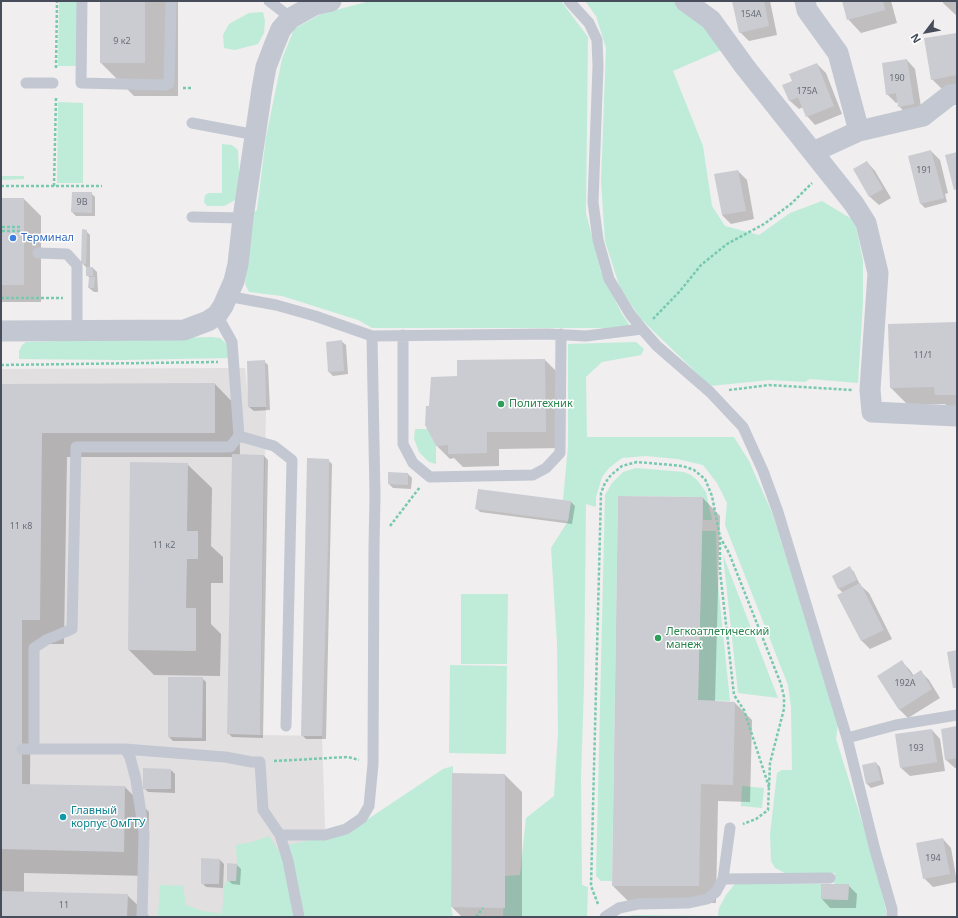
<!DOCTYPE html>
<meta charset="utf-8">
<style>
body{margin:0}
#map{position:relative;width:958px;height:918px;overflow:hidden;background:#f0eeee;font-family:"Noto Sans",sans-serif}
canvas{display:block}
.frame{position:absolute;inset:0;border:2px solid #474d5a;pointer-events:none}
.north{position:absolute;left:906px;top:12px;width:40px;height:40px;-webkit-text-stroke:3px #fff;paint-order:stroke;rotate:238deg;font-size:11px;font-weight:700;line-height:16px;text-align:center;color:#474d5a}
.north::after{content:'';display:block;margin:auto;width:14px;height:18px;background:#474d5a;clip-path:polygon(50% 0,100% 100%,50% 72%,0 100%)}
</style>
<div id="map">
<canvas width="958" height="918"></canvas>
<div class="frame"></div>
<div class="north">N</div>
</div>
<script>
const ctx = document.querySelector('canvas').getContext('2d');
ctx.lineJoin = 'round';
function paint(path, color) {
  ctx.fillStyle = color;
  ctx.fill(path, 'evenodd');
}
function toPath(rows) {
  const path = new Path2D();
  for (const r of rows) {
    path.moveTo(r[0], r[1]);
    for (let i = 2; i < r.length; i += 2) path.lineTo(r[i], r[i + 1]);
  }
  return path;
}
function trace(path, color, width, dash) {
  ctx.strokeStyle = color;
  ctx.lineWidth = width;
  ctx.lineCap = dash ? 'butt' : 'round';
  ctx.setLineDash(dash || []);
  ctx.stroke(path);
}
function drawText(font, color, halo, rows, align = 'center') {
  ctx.font = font + ' "Noto Sans",sans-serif';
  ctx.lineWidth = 3;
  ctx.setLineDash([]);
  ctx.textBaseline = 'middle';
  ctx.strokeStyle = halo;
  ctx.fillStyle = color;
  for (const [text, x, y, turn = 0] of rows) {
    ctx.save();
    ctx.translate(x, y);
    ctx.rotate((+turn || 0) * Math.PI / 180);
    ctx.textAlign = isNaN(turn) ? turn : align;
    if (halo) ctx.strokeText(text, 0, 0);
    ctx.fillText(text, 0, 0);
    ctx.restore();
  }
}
paint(toPath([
 [245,368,249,407,266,407,260,735,322,736,328,917,1,917,1,369]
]), '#e1dfdf');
paint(toPath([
 [59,1,79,1,78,66,58,66],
 [370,1,561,1,588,37,586,213,601,272,622,314,630,326,608,328,372,328,358,320,282,296,249,292,245,284,253,213,257,210,266,137,282,59,294,29,321,14],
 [585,1,674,1,698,16,726,48,673,71,703,146,712,206,725,226,759,235,790,213,822,201,855,221,863,261,863,302,858,383,810,379,805,382,770,380,710,386,640,318,620,288,605,241,601,182,606,48,596,16],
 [263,12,265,21,264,33,258,44,235,50,224,48,223,35,229,24,249,13],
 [58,102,83,103,83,183,57,183],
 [222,144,232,145,238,150,240,194,237,199,224,206,207,206,204,202,205,195,209,193,222,193],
 [1,176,24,176,24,179,1,180],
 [212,337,220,338,227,344,230,358,122,360,19,359,19,351,22,345,26,342],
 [636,342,644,349,641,355,602,362,586,377,587,437,734,437,749,461,773,515,838,724,836,739,871,850,886,910,886,917,624,917,633,915,718,916,719,908,726,895,735,884,821,884,821,899,848,900,849,885,834,884,835,873,787,874,775,868,771,861,770,834,777,773,782,770,792,770,791,707,788,685,725,525,727,503,717,483,703,465,677,459,646,456,622,458,609,468,602,477,596,497,596,507,586,504,584,685,581,779,582,885,588,887,587,917,503,917,505,876,520,875,526,818,554,796,558,733,557,643,551,548,568,521,571,501,563,500,568,446,568,344],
 [415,429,428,429,436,446,436,464,429,462,419,452,414,439],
 [636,468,684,472,691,475,697,480,706,492,712,520,703,520,703,497,618,496,612,881,601,881,596,876,605,495,612,483,623,472],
 [702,531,716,531,717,575,730,701,698,700],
 [723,555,778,698,738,693],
 [461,594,508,594,507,664,461,664],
 [450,665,507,666,506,754,449,753],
 [453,766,451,907,453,917,302,917,287,845,347,833,443,769],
 [742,786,764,788,762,808,741,806],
 [269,836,283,858,294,917,158,917,160,885,183,886,186,905,202,911,222,914,224,886,227,881,236,881,237,864,236,845,252,842]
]), '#beecd9');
paint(toPath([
 [101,1,178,1,178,96,134,96,101,63],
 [733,1,770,1,777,35,749,41,740,32],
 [843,1,891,1,897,23,861,33,848,19],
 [943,1,957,1,957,16,943,3],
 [957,34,957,90,945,92,932,79],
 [907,60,915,69,922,113,907,115,899,106,898,102,896,103,887,94],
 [817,64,826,73,842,114,815,125,807,116,803,107,799,109,790,101,784,85,793,82],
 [931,151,940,160,948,193,945,194,947,202,925,208,921,204,909,157],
 [867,162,875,171,891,198,879,205,870,197,854,170],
 [738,171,747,180,754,219,731,224,722,215],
 [73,193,91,193,95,197,95,216,76,216,72,212],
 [1,199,24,199,41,216,41,302,1,302],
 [86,231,90,235,90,268,93,268,97,272,98,292,94,292,89,288,90,278,87,275,87,268,82,263],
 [957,323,957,412,953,412,945,404,908,405,891,388],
 [341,341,346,345,348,374,333,376,329,372],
 [545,360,562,377,563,448,499,449,499,466,463,467,454,458,450,459,437,446,430,407,458,377],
 [264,361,268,365,270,410,254,411,249,407],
 [215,384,239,409,240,455,264,456,268,460,263,738,232,737,228,733,233,457,67,457,64,644,31,644,30,785,125,787,149,812,148,876,24,873,24,892,127,895,150,917,1,917,1,385],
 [328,460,332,464,326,739,306,739,302,735],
 [187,464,212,488,211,546,223,557,223,583,211,583,211,624,221,634,220,676,154,675,129,650],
 [408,474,412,478,411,489,393,488,389,484],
 [619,497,703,498,720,516,715,702,735,703,752,720,750,802,718,801,716,903,630,903,613,886],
 [571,502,575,506,572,524,480,512,476,508],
 [850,568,854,572,860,585,869,593,892,639,870,649,862,641,839,595,843,593,839,589,833,576],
 [902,662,910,670,914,676,921,672,929,680,940,698,908,718,899,709],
 [202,678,206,682,206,741,173,741,169,737],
 [957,727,957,768,955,768,946,760],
 [932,730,940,739,945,771,910,776,901,768],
 [876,763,880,767,884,784,871,788,867,784],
 [171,770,175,774,175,793,148,792,144,788],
 [453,774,505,775,522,792,522,917,462,917,452,907],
 [943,839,951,848,957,882,933,887,924,878],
 [220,860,224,864,223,888,206,887,202,883],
 [237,865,241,869,240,885,232,884,228,880],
 [848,885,857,894,856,908,830,908,822,899]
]), '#0003');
paint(toPath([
 [100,1,145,1,145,63,100,63],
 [732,1,764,1,769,26,739,33],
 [842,1,883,1,885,10,847,20],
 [957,33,957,75,931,80,924,38],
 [907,59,914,104,898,107,896,93,886,95,882,63],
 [817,63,834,106,806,117,798,97,789,101,782,85,792,81,789,74],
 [931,150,944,198,920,204,908,156],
 [957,152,957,189,954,190,945,155],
 [867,161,883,189,869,197,853,169],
 [738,170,746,211,722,215,714,174],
 [72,192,92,192,92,213,71,212],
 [1,198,24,198,24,285,1,285],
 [82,229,87,230,86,264,81,264],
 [86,267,93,267,93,276,86,276],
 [89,277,95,277,94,288,88,288],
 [957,322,957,395,935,395,934,387,890,388,888,324],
 [342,340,344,371,328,372,326,342],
 [545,359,546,432,487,432,487,453,448,454,448,445,436,446,425,425,426,406,429,406,431,377,457,376,457,360],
 [265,360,266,407,248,407,247,361],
 [215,383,215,433,42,433,40,620,22,620,22,784,125,786,124,852,1,849,1,384],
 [232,454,264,455,260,735,227,734],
 [307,458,329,459,328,543,322,736,301,736],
 [130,462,188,463,187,531,198,531,198,559,187,559,186,608,196,608,196,651,128,650],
 [388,472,408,473,408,485,388,484],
 [478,489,571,501,568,521,475,509],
 [618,496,703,497,698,700,735,702,733,785,701,784,699,886,612,886],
 [850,566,857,580,838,589,832,576],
 [860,583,884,630,861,641,837,595],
 [957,650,957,688,953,688,947,652],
 [902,660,912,676,921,670,932,689,899,710,877,676],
 [168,677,203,677,202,738,168,737],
 [957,726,957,758,945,760,941,729],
 [932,729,937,762,900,768,895,734],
 [876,762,881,780,866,784,862,765],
 [143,768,171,769,171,789,143,789],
 [452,773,505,774,505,908,451,907],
 [943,838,950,874,923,879,916,843],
 [201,858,220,859,219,884,201,884],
 [227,863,237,864,236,881,227,881],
 [821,884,849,884,848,900,821,899],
 [1,891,128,894,127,917,1,917]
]), '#cbccd2');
trace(toPath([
 [56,68,57,1],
 [183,88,192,88],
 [1,186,102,186],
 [54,186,56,97],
 [2,227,21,227],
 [2,231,22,231],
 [1,298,63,298],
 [653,319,680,291,701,265,727,244,764,224,792,203,812,183],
 [1,365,218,362],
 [729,390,769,385,852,390],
 [390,526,420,487],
 [720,537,720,571,734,695,744,710,769,787],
 [274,761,348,757,359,760],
 [598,904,591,886,601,493,605,483,611,475,622,466,637,462,683,466,694,470,705,479,712,496,720,537,729,553,781,684,784,697,784,709,770,763,768,810,756,819,743,824],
 [476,917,483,908]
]), '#77c9b0', 2.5, [3, 2]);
trace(toPath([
 [82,1,81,83,165,85,169,83,171,1],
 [269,1,291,18],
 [569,1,589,23,597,40,598,66,593,202,598,240,609,279,630,314,642,329],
 [26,83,53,83],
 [192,123,256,135],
 [192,217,243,218],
 [38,253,67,254,77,265,77,331],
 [227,296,276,305,315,316,372,336,548,334,586,336,642,329,657,346,710,392,743,427,763,471,778,512,847,738,875,850,892,909,892,917],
 [217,315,232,342,239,436,274,446,292,460,286,726],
 [403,335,403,444,413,463,430,477,533,475,546,468,560,453,561,334],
 [847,738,896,725,957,715],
 [34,748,34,648,46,640,72,629,76,447,230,447,239,436],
 [22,749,125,749,225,757,252,762,260,762,263,810,280,835,288,861,299,917],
 [125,749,130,757,136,780,144,833,142,917],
 [280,835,325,835,346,829,362,818,369,806,373,764,374,547,375,496,372,336],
 [723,879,830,878],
 [605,917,619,908,638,904,689,903,707,899,716,892,723,879,730,828]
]), '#c2c7d2', 11);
trace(toPath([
 [685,1,711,20,745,67,854,204,866,223,878,273,870,390,872,412,957,416],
 [805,1,807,10,838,53,859,131],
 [813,152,859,131,923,116,950,95,957,94],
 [1,331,184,330,208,321,217,315,223,306,234,281,238,264,243,218,262,89,266,67,274,46,281,29,291,18,314,5,331,1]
]), '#c2c7d2', 21);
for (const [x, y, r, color] of [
 [13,238,4,"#3f7fe0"],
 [501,404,4,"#2e9e5b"],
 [658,638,4,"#2e9e5b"],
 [63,817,4,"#0f9aa8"]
]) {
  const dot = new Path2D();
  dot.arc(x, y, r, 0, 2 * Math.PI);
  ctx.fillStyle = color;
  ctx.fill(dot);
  trace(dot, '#fff', 1.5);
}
drawText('9px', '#686d78', null, [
 ["154А",751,14],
 ["9 к2",122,41],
 ["190",897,78],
 ["175А",807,91],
 ["191",924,170],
 ["9В",82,202],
 ["11/1",923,355],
 ["11 к8",21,526],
 ["11 к2",164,545],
 ["192А",905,683],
 ["193",916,748],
 ["194",933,858],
 ["11",64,905]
]);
drawText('11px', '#366cbe', '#fff', [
 ["Терминал",21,238]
], 'left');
drawText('11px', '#27864d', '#fff', [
 ["Политехник",509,404],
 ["Легкоатлетический",666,632],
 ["манеж",666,645]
], 'left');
drawText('11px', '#0d838f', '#fff', [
 ["Главный",71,811],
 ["корпус ОмГТУ",71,824]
], 'left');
</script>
